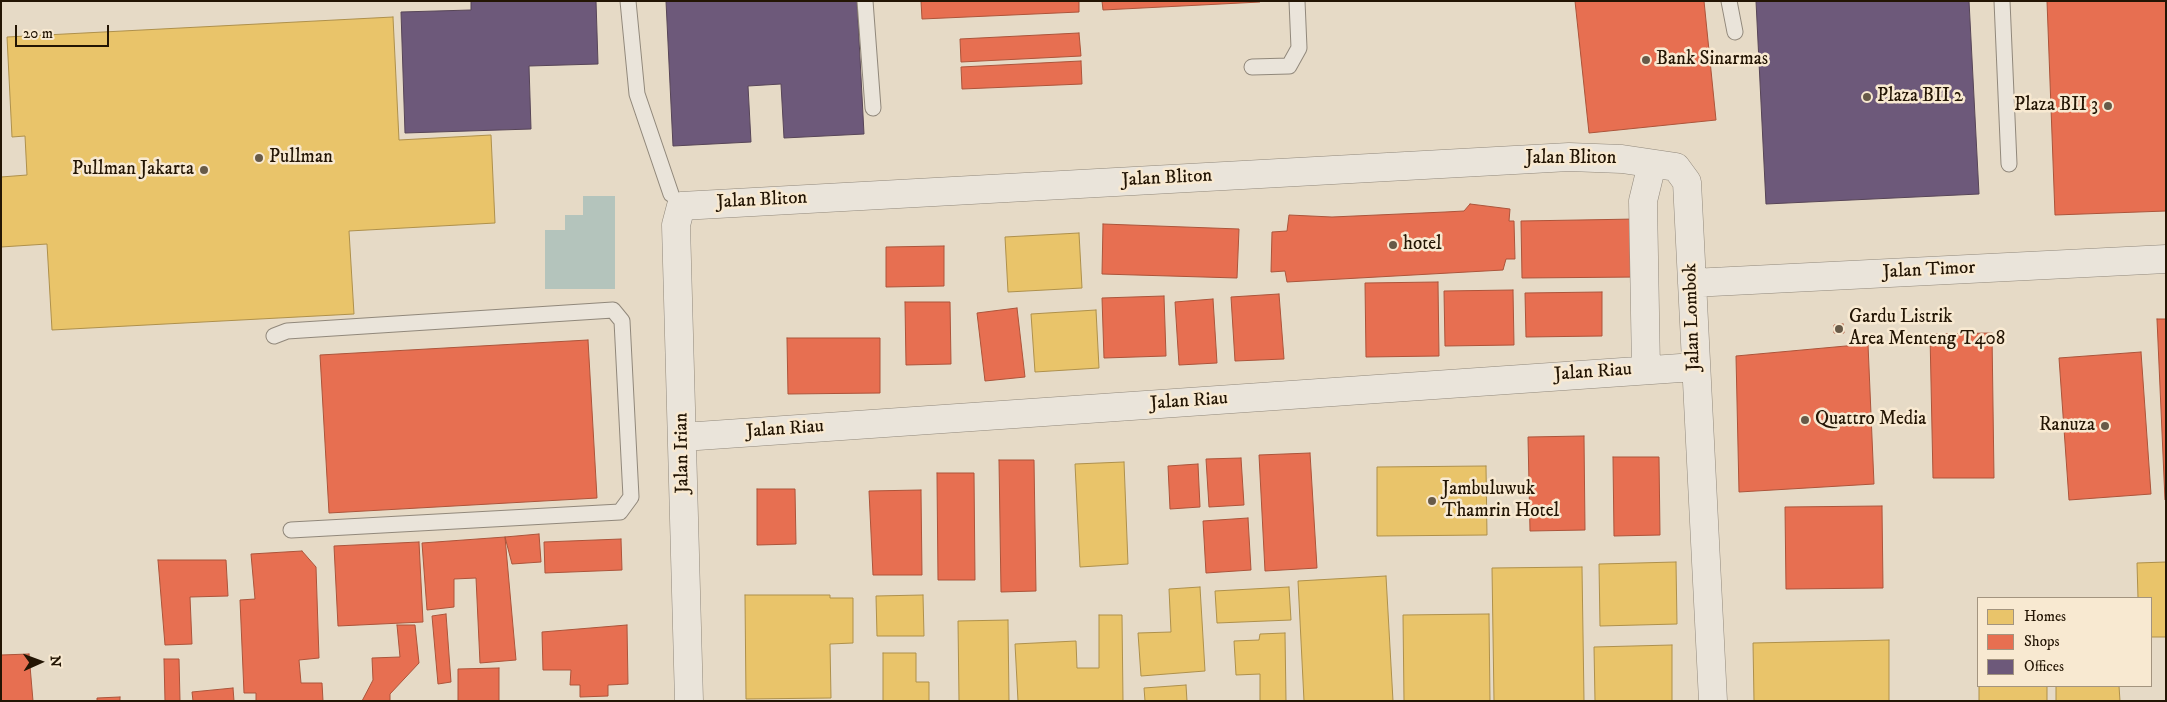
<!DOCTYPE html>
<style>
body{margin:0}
#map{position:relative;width:2167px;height:702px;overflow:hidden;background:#e6dac6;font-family:"IM FELL DW Pica",serif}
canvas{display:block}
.frame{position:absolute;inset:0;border:2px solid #231504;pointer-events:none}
.legend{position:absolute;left:1977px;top:597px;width:175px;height:90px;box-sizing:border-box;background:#f8e9d1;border:1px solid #a3947f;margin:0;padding:6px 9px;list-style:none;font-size:15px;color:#231504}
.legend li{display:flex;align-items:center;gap:10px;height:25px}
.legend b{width:25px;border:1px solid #a3947f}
.north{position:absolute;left:15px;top:637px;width:50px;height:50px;-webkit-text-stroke:4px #f8e9d1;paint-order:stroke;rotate:88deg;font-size:14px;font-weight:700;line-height:20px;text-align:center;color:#231504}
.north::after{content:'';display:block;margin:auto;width:18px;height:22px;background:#231504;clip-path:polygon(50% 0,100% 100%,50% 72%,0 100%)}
.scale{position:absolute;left:15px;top:25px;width:94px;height:22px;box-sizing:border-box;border:2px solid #231504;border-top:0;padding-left:6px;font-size:15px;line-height:18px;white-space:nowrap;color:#231504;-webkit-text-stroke:4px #f8e9d1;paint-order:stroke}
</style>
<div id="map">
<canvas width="2167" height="702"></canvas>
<div class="frame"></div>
<ul class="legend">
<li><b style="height:14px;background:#e9c46a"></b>Homes</li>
<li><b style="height:14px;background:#e76f51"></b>Shops</li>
<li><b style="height:14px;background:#6d597a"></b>Offices</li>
</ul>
<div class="north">N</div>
<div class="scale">20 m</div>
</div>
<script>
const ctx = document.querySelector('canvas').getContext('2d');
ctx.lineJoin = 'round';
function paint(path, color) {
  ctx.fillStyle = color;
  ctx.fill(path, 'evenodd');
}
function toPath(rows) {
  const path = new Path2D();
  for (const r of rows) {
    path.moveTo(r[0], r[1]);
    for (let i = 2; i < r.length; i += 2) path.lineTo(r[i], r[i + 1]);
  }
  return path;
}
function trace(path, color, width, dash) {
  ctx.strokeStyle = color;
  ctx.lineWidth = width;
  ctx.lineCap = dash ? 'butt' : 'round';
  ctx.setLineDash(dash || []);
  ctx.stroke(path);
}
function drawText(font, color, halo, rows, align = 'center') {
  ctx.font = font + ' "IM FELL DW Pica",serif';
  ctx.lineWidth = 5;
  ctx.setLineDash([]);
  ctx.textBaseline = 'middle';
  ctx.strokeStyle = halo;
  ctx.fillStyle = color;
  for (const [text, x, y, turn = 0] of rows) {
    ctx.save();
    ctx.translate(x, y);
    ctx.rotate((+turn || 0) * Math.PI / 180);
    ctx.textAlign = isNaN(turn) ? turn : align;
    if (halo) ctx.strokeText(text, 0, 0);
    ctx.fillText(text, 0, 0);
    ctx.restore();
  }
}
paint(toPath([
 [583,196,615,196,615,289,545,289,545,230,565,230,565,215,583,215]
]), '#b4c4bc');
const homes = toPath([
 [393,17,399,140,491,135,495,223,349,231,354,314,52,330,47,244,1,247,1,177,27,175,25,136,12,137,7,37,393,17],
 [1079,233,1082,288,1008,292,1005,237,1079,233],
 [1096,310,1099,368,1035,372,1031,314,1096,310],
 [1124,462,1128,564,1080,567,1075,464,1124,462],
 [1486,466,1487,535,1377,536,1377,467,1486,466],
 [1676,562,1677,624,1600,626,1599,564,1676,562],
 [2166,562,2166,637,2151,637,2151,598,2138,598,2137,563,2166,562],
 [1582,567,1584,701,1494,701,1492,568,1582,567],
 [1386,576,1393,701,1304,701,1298,581,1386,576],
 [1200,587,1205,671,1141,676,1138,633,1171,632,1169,589,1200,587],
 [1289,587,1291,620,1217,623,1215,591,1289,587],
 [745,595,830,595,830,598,853,598,853,643,830,644,831,698,746,699,745,595],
 [923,595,924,636,877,636,876,596,923,595],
 [1489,614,1490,701,1404,701,1403,615,1489,614],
 [1099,615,1122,615,1123,701,1018,701,1015,644,1076,641,1077,668,1099,668,1099,615],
 [1008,620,1009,701,959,701,958,621,1008,620],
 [1285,633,1286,701,1260,701,1260,674,1236,675,1234,641,1259,640,1260,634,1285,633],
 [1889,640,1889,701,1754,701,1753,643,1889,640],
 [1672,645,1672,701,1595,701,1594,647,1672,645],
 [883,653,916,653,916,682,929,682,929,701,883,701,883,653],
 [1186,685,1187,701,1145,701,1144,688,1186,685],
 [1979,686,2047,686,2047,701,1979,701,1979,686],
 [2056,686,2119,686,2120,701,2056,701,2056,686]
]);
paint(homes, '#e9c46a');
trace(homes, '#ae904b', 1);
const shops = toPath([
 [921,1,1079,1,1079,12,922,19,921,1],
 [1102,1,1260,1,1260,2,1103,10,1102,1],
 [1575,1,1704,1,1716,120,1589,133,1575,1],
 [2047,1,2166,1,2166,211,2055,215,2047,1],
 [1079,33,1081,56,961,62,960,39,1079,33],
 [1081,61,1082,84,962,89,961,67,1081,61],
 [1470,204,1510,209,1509,221,1514,221,1515,259,1506,259,1503,270,1287,282,1285,271,1271,272,1272,232,1287,231,1289,215,1332,217,1445,212,1464,211,1470,204],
 [1637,219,1638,277,1522,278,1521,221,1637,219],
 [1103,224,1239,229,1237,278,1102,274,1103,224],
 [944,246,944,286,886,287,886,247,944,246],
 [1438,282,1439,356,1366,357,1365,283,1438,282],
 [1513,290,1514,345,1445,346,1444,291,1513,290],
 [1602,292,1602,336,1526,337,1525,293,1602,292],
 [1279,294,1284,359,1235,361,1231,297,1279,294],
 [1164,296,1166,356,1104,358,1102,298,1164,296],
 [1213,299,1217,363,1179,365,1175,302,1213,299],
 [905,302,950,302,951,364,906,365,905,302],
 [1017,308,1025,377,985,381,977,313,1017,308],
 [2157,319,2166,319,2166,500,2165,500,2157,319],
 [1843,324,1844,333,1834,333,1834,325,1843,324],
 [1992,333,1994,478,1933,478,1930,334,1992,333],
 [787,338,880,338,880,393,788,394,787,338],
 [588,340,597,498,329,513,320,355,588,340],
 [1868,344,1874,484,1739,492,1736,356,1868,344],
 [2141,352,2151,494,2069,500,2059,358,2141,352],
 [1584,436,1585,530,1530,531,1528,437,1584,436],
 [1310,453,1317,568,1265,571,1259,455,1310,453],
 [1613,457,1659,457,1660,535,1614,536,1613,457],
 [1241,458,1244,505,1209,507,1206,459,1241,458],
 [999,460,1034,460,1036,591,1001,592,999,460],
 [1198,464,1200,507,1170,509,1168,466,1198,464],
 [937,473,974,473,975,580,938,580,937,473],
 [757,489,795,489,796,544,757,545,757,489],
 [921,490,922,575,873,575,869,491,921,490],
 [1882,506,1883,588,1786,589,1785,507,1882,506],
 [1248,518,1251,570,1206,573,1203,521,1248,518],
 [539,534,541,562,512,564,505,537,539,534],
 [505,537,516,660,480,663,476,578,454,579,454,607,427,610,422,543,505,537],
 [621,539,622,570,545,573,544,542,621,539],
 [419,542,423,622,338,626,334,546,419,542],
 [302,551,316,567,319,658,299,660,301,683,322,683,323,701,256,701,256,693,244,693,240,600,255,599,251,554,302,551],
 [158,560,226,560,228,596,190,597,192,644,165,645,158,560],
 [446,614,451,682,438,684,432,616,446,614],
 [397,625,415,625,419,663,390,694,390,701,362,701,373,680,372,658,400,657,397,625],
 [627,625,628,684,608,685,608,696,580,697,580,685,570,685,571,670,543,670,542,632,627,625],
 [29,654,33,701,1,701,1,655,29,654],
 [164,659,179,659,180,701,165,701,164,659],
 [499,668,499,701,458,701,458,669,499,668],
 [233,688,234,701,193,701,192,692,233,688],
 [120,697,120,701,97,701,97,698,120,697]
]);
paint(shops, '#e76f51');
trace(shops, '#ac543a', 1);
const offices = toPath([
 [471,1,596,1,598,64,529,66,531,129,405,133,401,12,471,10,471,1],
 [666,1,857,1,864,134,784,138,781,84,748,86,751,142,673,146,666,1],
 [1756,1,1969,1,1979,194,1766,204,1756,1]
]);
paint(offices, '#6d597a');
trace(offices, '#574557', 1);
const lane = toPath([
 [628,1,637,94,671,194],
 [865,1,873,108],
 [1729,1,1735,32],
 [2002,1,2009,164],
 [1252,67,1289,66,1299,48,1297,1],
 [274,336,287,331,613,310,622,321,631,497,620,512,291,530]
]);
const street = toPath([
 [1692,283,2166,259],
 [1646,369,1643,201,1652,164],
 [683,437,1695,367],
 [689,701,676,225,681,206,1569,157,1622,159,1676,167,1687,182,1713,701]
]);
trace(lane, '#91887b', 17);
trace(street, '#91887b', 29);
trace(lane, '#eae4da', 15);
trace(street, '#eae4da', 28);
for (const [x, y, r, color] of [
 [1646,60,5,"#675a48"],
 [1867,97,5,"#675a48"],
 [2108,106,5,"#675a48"],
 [259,158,5,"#675a48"],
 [204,170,5,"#675a48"],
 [1393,245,5,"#675a48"],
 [1839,329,5,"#675a48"],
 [1805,420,5,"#675a48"],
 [2105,426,5,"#675a48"],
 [1432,501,5,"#675a48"]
]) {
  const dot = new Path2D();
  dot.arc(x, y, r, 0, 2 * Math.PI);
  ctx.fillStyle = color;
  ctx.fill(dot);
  trace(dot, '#f8e9d1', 2);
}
drawText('19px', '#231504', '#f8e9d1', [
 ["Bank Sinarmas",1656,60],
 ["Plaza BII 2",1877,97],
 ["Plaza BII 3",2098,106,"right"],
 ["Pullman",269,158],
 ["Pullman Jakarta",194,170,"right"],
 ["hotel",1403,245],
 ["Gardu Listrik",1849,318],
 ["Area Menteng T408",1849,340],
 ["Quattro Media",1815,420],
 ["Ranuza",2095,426,"right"],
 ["Jambuluwuk",1442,490],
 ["Thamrin Hotel",1442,512]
], 'left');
drawText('19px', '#231504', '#f8e9d1', [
 ["Jalan Bliton",1571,159],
 ["Jalan Bliton",1167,179,-3],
 ["Jalan Bliton",762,201,-3],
 ["Jalan Timor",1929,271,-3],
 ["Jalan Lombok",1693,317,-92],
 ["Jalan Riau",1593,373,-4],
 ["Jalan Riau",1189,402,-4],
 ["Jalan Riau",785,430,-4],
 ["Jalan Irian",683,453,-91]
]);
</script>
